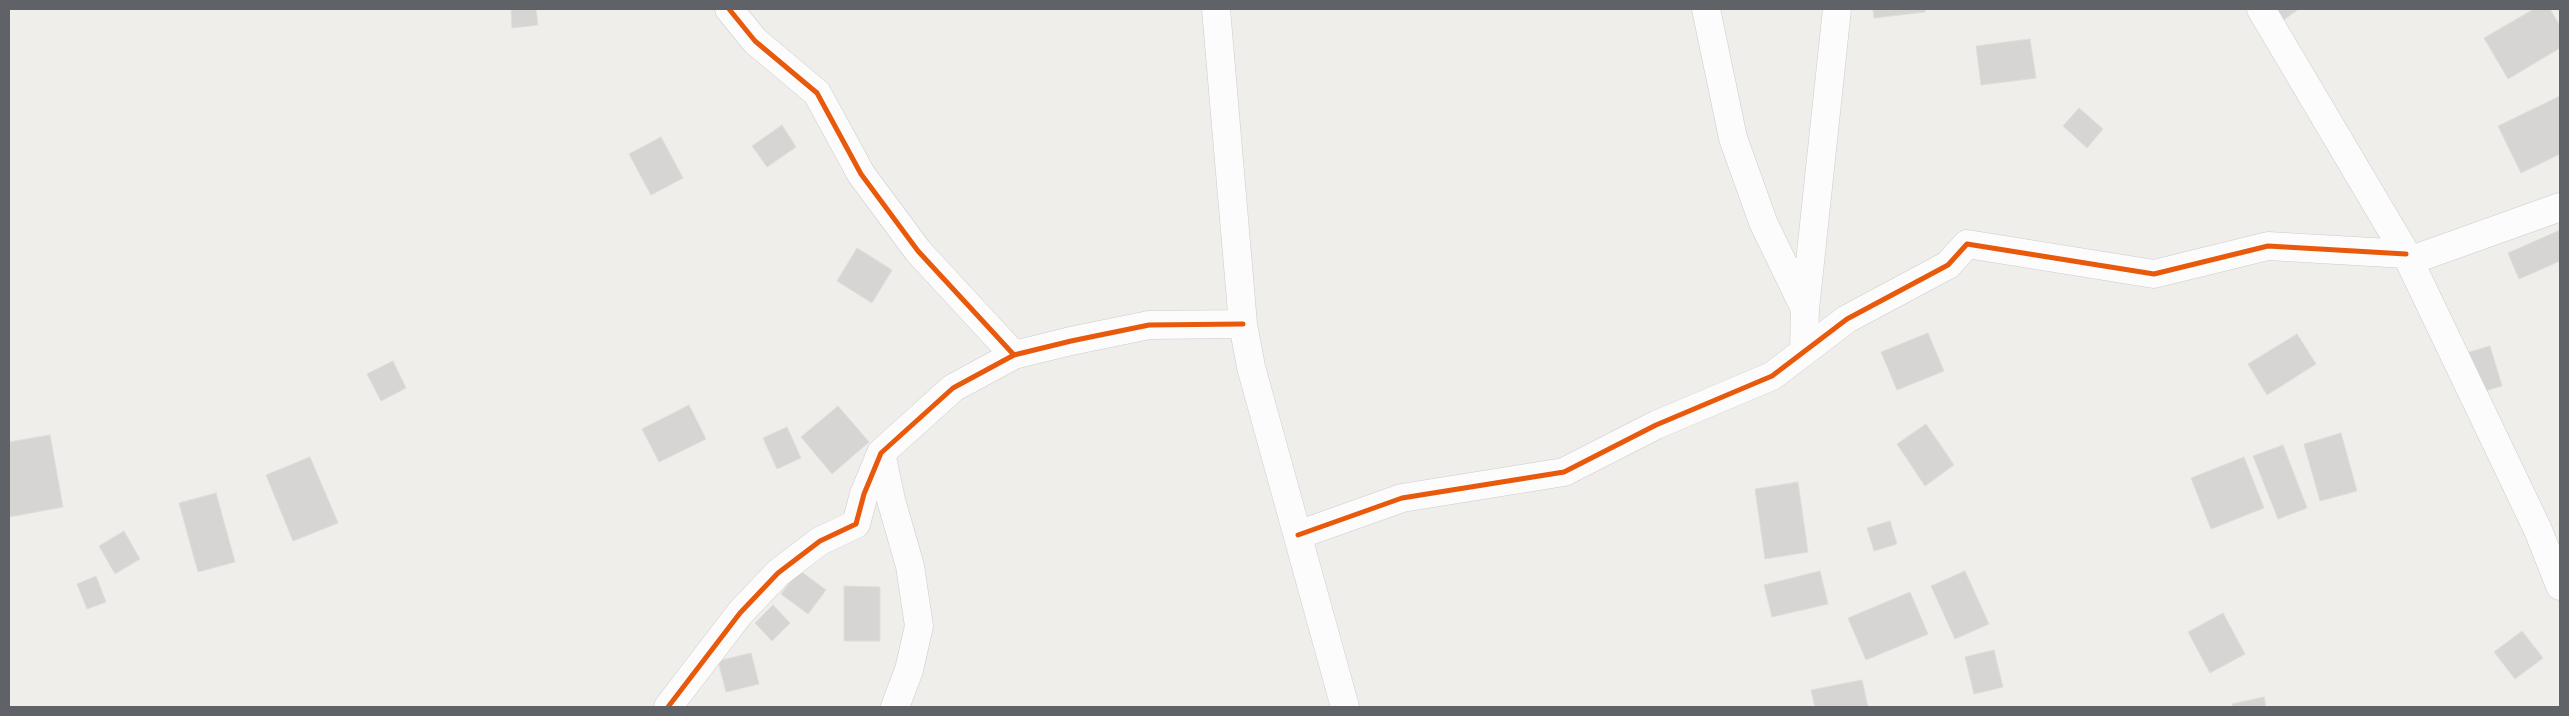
<!DOCTYPE html>
<style>
body{margin:0}
#map{position:relative;width:2569px;height:716px;overflow:hidden;background:#efeeea;font-family:"Fira Sans",sans-serif}
canvas{display:block}
.frame{position:absolute;inset:0;border:10px solid #5f6368;pointer-events:none}
</style>
<div id="map">
<canvas width="2569" height="716"></canvas>
<div class="frame"></div>
</div>
<script>
const ctx = document.querySelector('canvas').getContext('2d');
ctx.lineJoin = 'round';
function paint(path, color) {
  ctx.fillStyle = color;
  ctx.fill(path, 'evenodd');
}
function toPath(rows) {
  const path = new Path2D();
  for (const r of rows) {
    path.moveTo(r[0], r[1]);
    for (let i = 2; i < r.length; i += 2) path.lineTo(r[i], r[i + 1]);
  }
  return path;
}
function trace(path, color, width, dash) {
  ctx.strokeStyle = color;
  ctx.lineWidth = width;
  ctx.lineCap = dash ? 'butt' : 'round';
  ctx.setLineDash(dash || []);
  ctx.stroke(path);
}
const building = toPath([
 [511,9,536,9,538,25,512,28,511,9],
 [1873,9,1925,9,1925,12,1874,18,1873,9],
 [2268,9,2299,9,2279,23,2268,9],
 [2534,9,2550,9,2560,26,2560,48,2508,79,2484,38,2534,9],
 [2030,39,2036,78,1981,85,1976,46,2030,39],
 [2560,96,2560,154,2521,173,2498,126,2560,96],
 [2079,108,2103,129,2087,148,2063,126,2079,108],
 [782,125,796,147,767,167,752,146,782,125],
 [661,137,683,178,651,195,629,154,661,137],
 [2560,230,2560,261,2519,279,2508,253,2560,230],
 [857,248,892,270,872,303,837,281,857,248],
 [1928,333,1944,371,1897,390,1881,352,1928,333],
 [2297,334,2316,364,2267,395,2248,364,2297,334],
 [2490,346,2502,386,2478,393,2466,353,2490,346],
 [393,361,406,388,381,401,367,374,393,361],
 [689,405,706,439,659,462,642,429,689,405],
 [838,406,869,442,832,474,801,437,838,406],
 [1926,424,1954,465,1925,486,1897,444,1926,424],
 [787,427,801,458,777,469,763,438,787,427],
 [2341,433,2357,491,2320,501,2304,444,2341,433],
 [50,435,63,507,9,517,9,442,50,435],
 [2283,445,2307,508,2278,519,2253,456,2283,445],
 [310,457,338,523,293,541,266,475,310,457],
 [2244,457,2264,508,2211,529,2191,478,2244,457],
 [1798,482,1808,552,1765,559,1755,489,1798,482],
 [216,493,235,562,198,572,179,503,216,493],
 [1890,521,1897,544,1874,551,1867,528,1890,521],
 [124,531,140,559,115,574,99,546,124,531],
 [799,570,826,590,808,614,781,594,799,570],
 [1820,571,1828,604,1772,617,1764,585,1820,571],
 [1965,571,1989,624,1955,639,1931,586,1965,571],
 [96,576,106,602,87,609,77,584,96,576],
 [844,586,880,587,880,641,844,641,844,586],
 [1910,592,1928,634,1866,660,1848,618,1910,592],
 [773,605,790,623,772,641,755,623,773,605],
 [2223,613,2245,654,2210,673,2188,632,2223,613],
 [2522,631,2543,658,2515,679,2494,652,2522,631],
 [1994,650,2003,687,1974,694,1965,657,1994,650],
 [751,653,759,684,726,692,718,661,751,653],
 [1862,680,1868,707,1815,707,1811,690,1862,680],
 [2264,697,2266,707,2233,707,2232,704,2264,697]
]);
paint(building, '#d6d5d3');
trace(building, '#deddd9', 1);
const minor = toPath([
 [729,9,755,41,817,93,861,174,918,251,1014,355],
 [1216,9,1243,324,1251,367,1345,707],
 [1706,9,1733,138,1763,222,1805,309],
 [2261,9,2406,254,2538,530,2560,586],
 [2409,261,2560,207],
 [1804,351,1805,309,1837,9],
 [881,453,891,500,910,566,919,626,909,670,895,707],
 [1298,535,1402,498,1564,472,1656,425,1772,376,1847,319,1948,265,1967,244,2154,274,2268,246,2406,254],
 [668,707,740,613,778,573,820,541,856,524,864,494,881,453,953,388,1014,355,1071,341,1149,325,1243,324]
]);
trace(minor, '#cbcccc', 29);
trace(minor, '#fdfcfc', 28);
trace(toPath([
 [729,9,755,41,817,93,861,174,918,251,1014,355],
 [1298,535,1402,498,1564,472,1656,425,1772,376,1847,319,1948,265,1967,244,2154,274,2268,246,2406,254],
 [668,707,740,613,778,573,820,541,856,524,864,494,881,453,953,388,1014,355,1071,341,1149,325,1243,324]
]), '#e8590c', 5);
</script>
